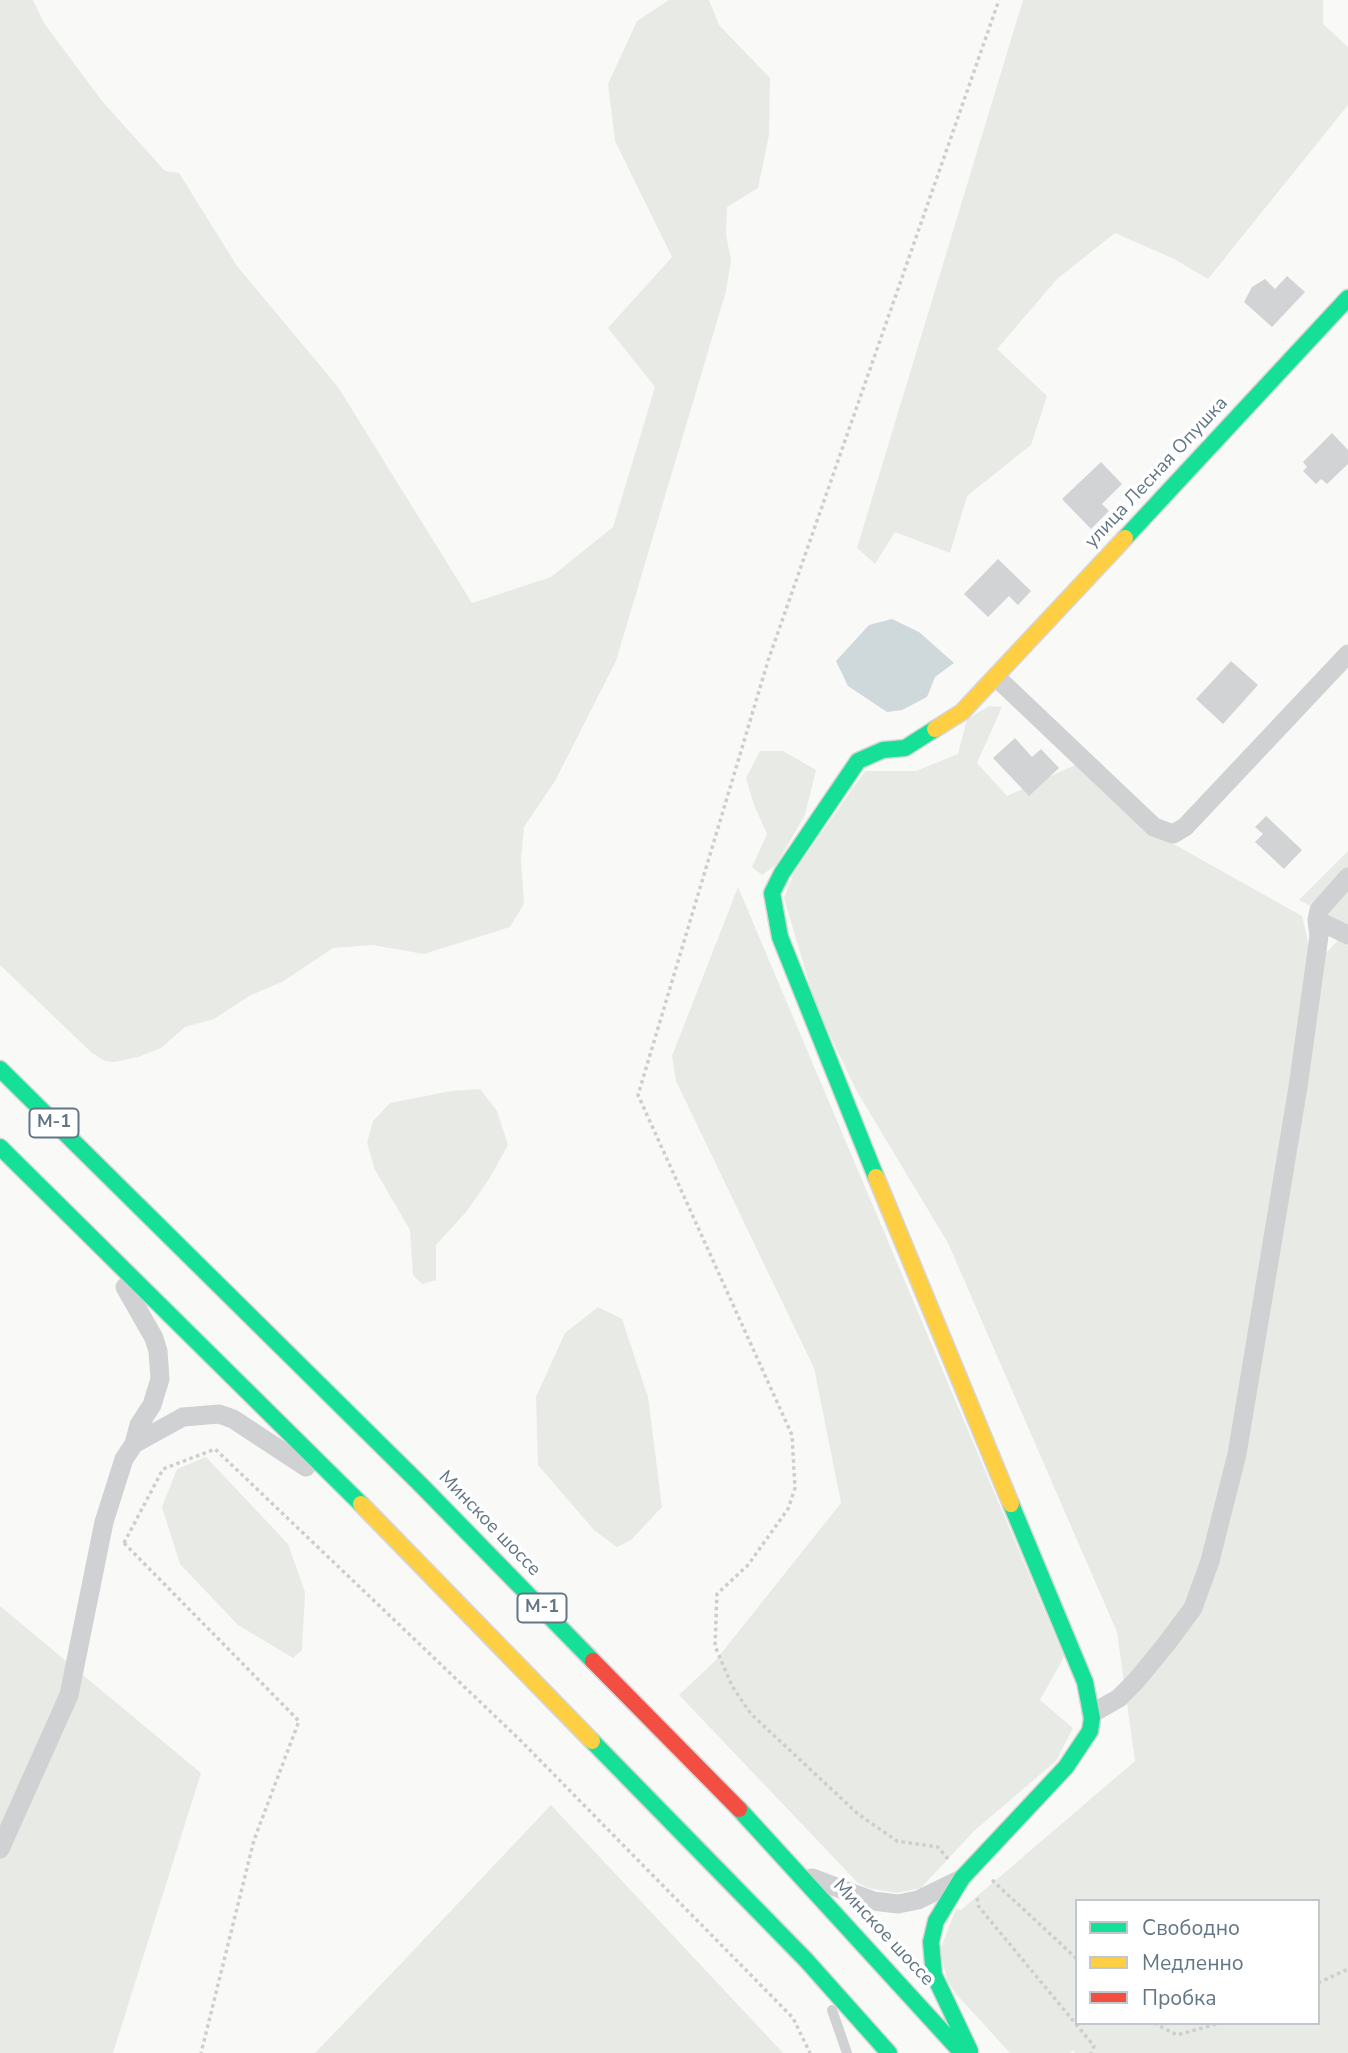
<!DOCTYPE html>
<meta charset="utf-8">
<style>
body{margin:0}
#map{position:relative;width:1348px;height:2053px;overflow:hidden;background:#f9f9f8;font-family:"Nunito Sans",sans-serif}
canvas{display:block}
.legend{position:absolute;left:1075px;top:1899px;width:245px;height:126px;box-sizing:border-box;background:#fff;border:2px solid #c0c8ce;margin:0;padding:9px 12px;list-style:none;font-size:21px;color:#627685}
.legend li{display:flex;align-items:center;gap:14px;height:35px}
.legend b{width:35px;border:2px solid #c0c8ce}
</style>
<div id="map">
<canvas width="1348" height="2053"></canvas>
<ul class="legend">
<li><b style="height:9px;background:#16e098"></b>Свободно</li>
<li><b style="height:9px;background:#ffcf43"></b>Медленно</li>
<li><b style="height:9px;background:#f24e42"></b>Пробка</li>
</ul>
</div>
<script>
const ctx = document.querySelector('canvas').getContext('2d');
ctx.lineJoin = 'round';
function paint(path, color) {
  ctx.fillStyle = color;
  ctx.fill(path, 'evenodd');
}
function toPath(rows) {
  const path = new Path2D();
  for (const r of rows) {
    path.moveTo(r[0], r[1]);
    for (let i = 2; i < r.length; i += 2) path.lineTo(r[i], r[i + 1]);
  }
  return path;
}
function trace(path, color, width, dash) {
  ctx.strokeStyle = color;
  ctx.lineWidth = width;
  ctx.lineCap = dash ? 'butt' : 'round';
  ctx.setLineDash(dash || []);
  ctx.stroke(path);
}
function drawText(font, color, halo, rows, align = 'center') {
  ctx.font = font + ' "Nunito Sans",sans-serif';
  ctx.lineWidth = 7;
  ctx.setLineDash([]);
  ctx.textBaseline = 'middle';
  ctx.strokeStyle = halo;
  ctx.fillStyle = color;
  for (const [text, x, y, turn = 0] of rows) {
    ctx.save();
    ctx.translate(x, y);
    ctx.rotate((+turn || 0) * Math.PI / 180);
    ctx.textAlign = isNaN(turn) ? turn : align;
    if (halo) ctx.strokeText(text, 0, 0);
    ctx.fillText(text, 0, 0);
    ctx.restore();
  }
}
paint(toPath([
 [0,0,33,0,44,23,102,101,165,171,179,173,237,266,338,387,472,603,551,577,613,527,655,387,608,328,672,257,615,141,608,84,637,21,669,0,709,0,719,25,770,78,769,135,758,188,727,207,726,234,731,261,726,291,616,661,555,781,524,827,521,860,524,904,510,927,424,954,372,945,333,948,282,982,249,996,214,1019,185,1027,161,1048,138,1057,114,1062,105,1061,92,1053,0,965],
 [1023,0,1323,0,1323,24,1348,47,1348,105,1208,279,1174,259,1115,233,1057,279,997,349,1047,396,1031,445,967,496,950,553,895,532,875,564,857,548],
 [989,706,1002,707,977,763,1007,796,1077,764,1145,828,1302,916,1314,966,1339,939,1348,944,1348,2053,1075,2053,1073,2050,1070,2053,1010,2053,956,1994,947,1980,940,1950,956,1909,961,1910,1135,1761,1117,1632,948,1243,856,1090,816,1006,784,898,794,872,865,771,916,771,958,754,967,719],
 [1077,1901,1318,1901,1318,2023,1077,2023],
 [760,751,783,751,816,770,805,815,776,865,762,875,752,867,767,834,754,805,746,778],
 [1348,851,1348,925,1299,900],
 [738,887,1064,1657,1040,1700,1073,1728,1056,1761,974,1831,921,1888,897,1893,868,1888,858,1883,679,1695,715,1661,841,1503,814,1368,676,1081,672,1056],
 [480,1089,497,1111,508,1145,489,1179,467,1211,436,1245,436,1280,422,1284,413,1275,410,1230,375,1170,367,1143,373,1121,390,1103,451,1091],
 [598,1307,622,1319,648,1397,662,1507,631,1540,617,1547,594,1530,538,1465,536,1397,565,1333],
 [206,1457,288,1544,305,1592,302,1650,293,1658,238,1625,180,1564,162,1507,177,1469],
 [0,1606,201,1773,113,2053,0,2053],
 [551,1805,783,2053,315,2053,393,1972]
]), '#e8ebe5');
paint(toPath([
 [892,619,919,632,954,663,935,677,927,697,902,710,887,712,848,686,836,661,869,625]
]), '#cfd8db');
paint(toPath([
 [1287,276,1305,292,1272,327,1244,302,1252,287,1265,279,1275,289],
 [1332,433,1348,450,1348,464,1327,484,1321,479,1316,484,1303,471,1307,467,1303,462],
 [1101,462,1122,484,1102,504,1109,511,1091,529,1062,499],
 [998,559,1031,591,1018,605,1009,596,988,617,964,594],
 [1231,661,1258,685,1223,724,1196,699],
 [1015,738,1032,757,1041,749,1059,768,1029,796,993,758],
 [1266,816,1302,850,1284,869,1255,842,1263,834,1255,827]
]), '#d1d3d4');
const fast = toPath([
 [1125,538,1348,298],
 [0,1069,421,1485,593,1661],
 [0,1147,361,1504],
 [876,1177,780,937,772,893,782,873,858,761,883,750,905,748,935,729],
 [592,1741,806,1960,889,2053],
 [739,1809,962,2053],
 [970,2051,934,1975,931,1942,936,1921,962,1878,1066,1767,1090,1731,1092,1718,1085,1682,1011,1504]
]);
const slow = toPath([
 [935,729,962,712,1125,538],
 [876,1177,1011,1504],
 [361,1504,592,1741]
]);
const jam = toPath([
 [593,1661,739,1809]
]);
trace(fast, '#d5d6d7', 19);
trace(slow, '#d5d6d7', 19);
trace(jam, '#d5d6d7', 19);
trace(toPath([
 [124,1543,163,1469,215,1449,519,1739,793,2018,810,2053],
 [124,1543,299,1721,254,1840,201,2053],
 [948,1859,938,1847,897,1841,858,1814,751,1714,732,1686,715,1646,717,1594,748,1565,788,1509,795,1488,792,1435,638,1095,768,661,999,0],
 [992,1880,1077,1959],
 [977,1898,979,1907,1094,2046,1091,2053],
 [1318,1983,1348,1969],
 [1154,2023,1177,2035,1220,2023]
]), '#cdcecf', 3.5, [3.5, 3.5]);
trace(toPath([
 [832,2010,847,2053]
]), '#cfd1d2', 10);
trace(toPath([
 [996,677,1154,827,1173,834,1185,827,1348,654],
 [1317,920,1348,935],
 [134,1444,183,1417,219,1414,233,1419,306,1467],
 [1091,1714,1119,1698,1136,1681,1167,1643,1193,1608,1210,1561,1237,1454,1298,1087,1319,936,1317,920,1319,910,1348,877],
 [0,1849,69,1695,104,1522,124,1459,134,1444,139,1425,152,1405,160,1379,158,1351,154,1338,125,1287],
 [812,1878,873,1901,898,1904,918,1900,961,1879]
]), '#cfd1d2', 19);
trace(fast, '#16e098', 16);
trace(slow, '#ffcf43', 16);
trace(jam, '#f24e42', 16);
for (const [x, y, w] of [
 [54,1123,49],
 [542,1608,49]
]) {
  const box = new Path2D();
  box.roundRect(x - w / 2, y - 14.5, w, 29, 5);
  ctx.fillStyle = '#fff';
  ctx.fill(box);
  trace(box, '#627685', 2);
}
drawText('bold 18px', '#627685', null, [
 ["М-1",54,1123],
 ["М-1",542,1608]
]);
drawText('19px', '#627685', '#fff', [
 ["улица Лесная Опушка",1157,473,-47],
 ["Минское шоссе",489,1524,46],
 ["Минское шоссе",883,1933,47]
]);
</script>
